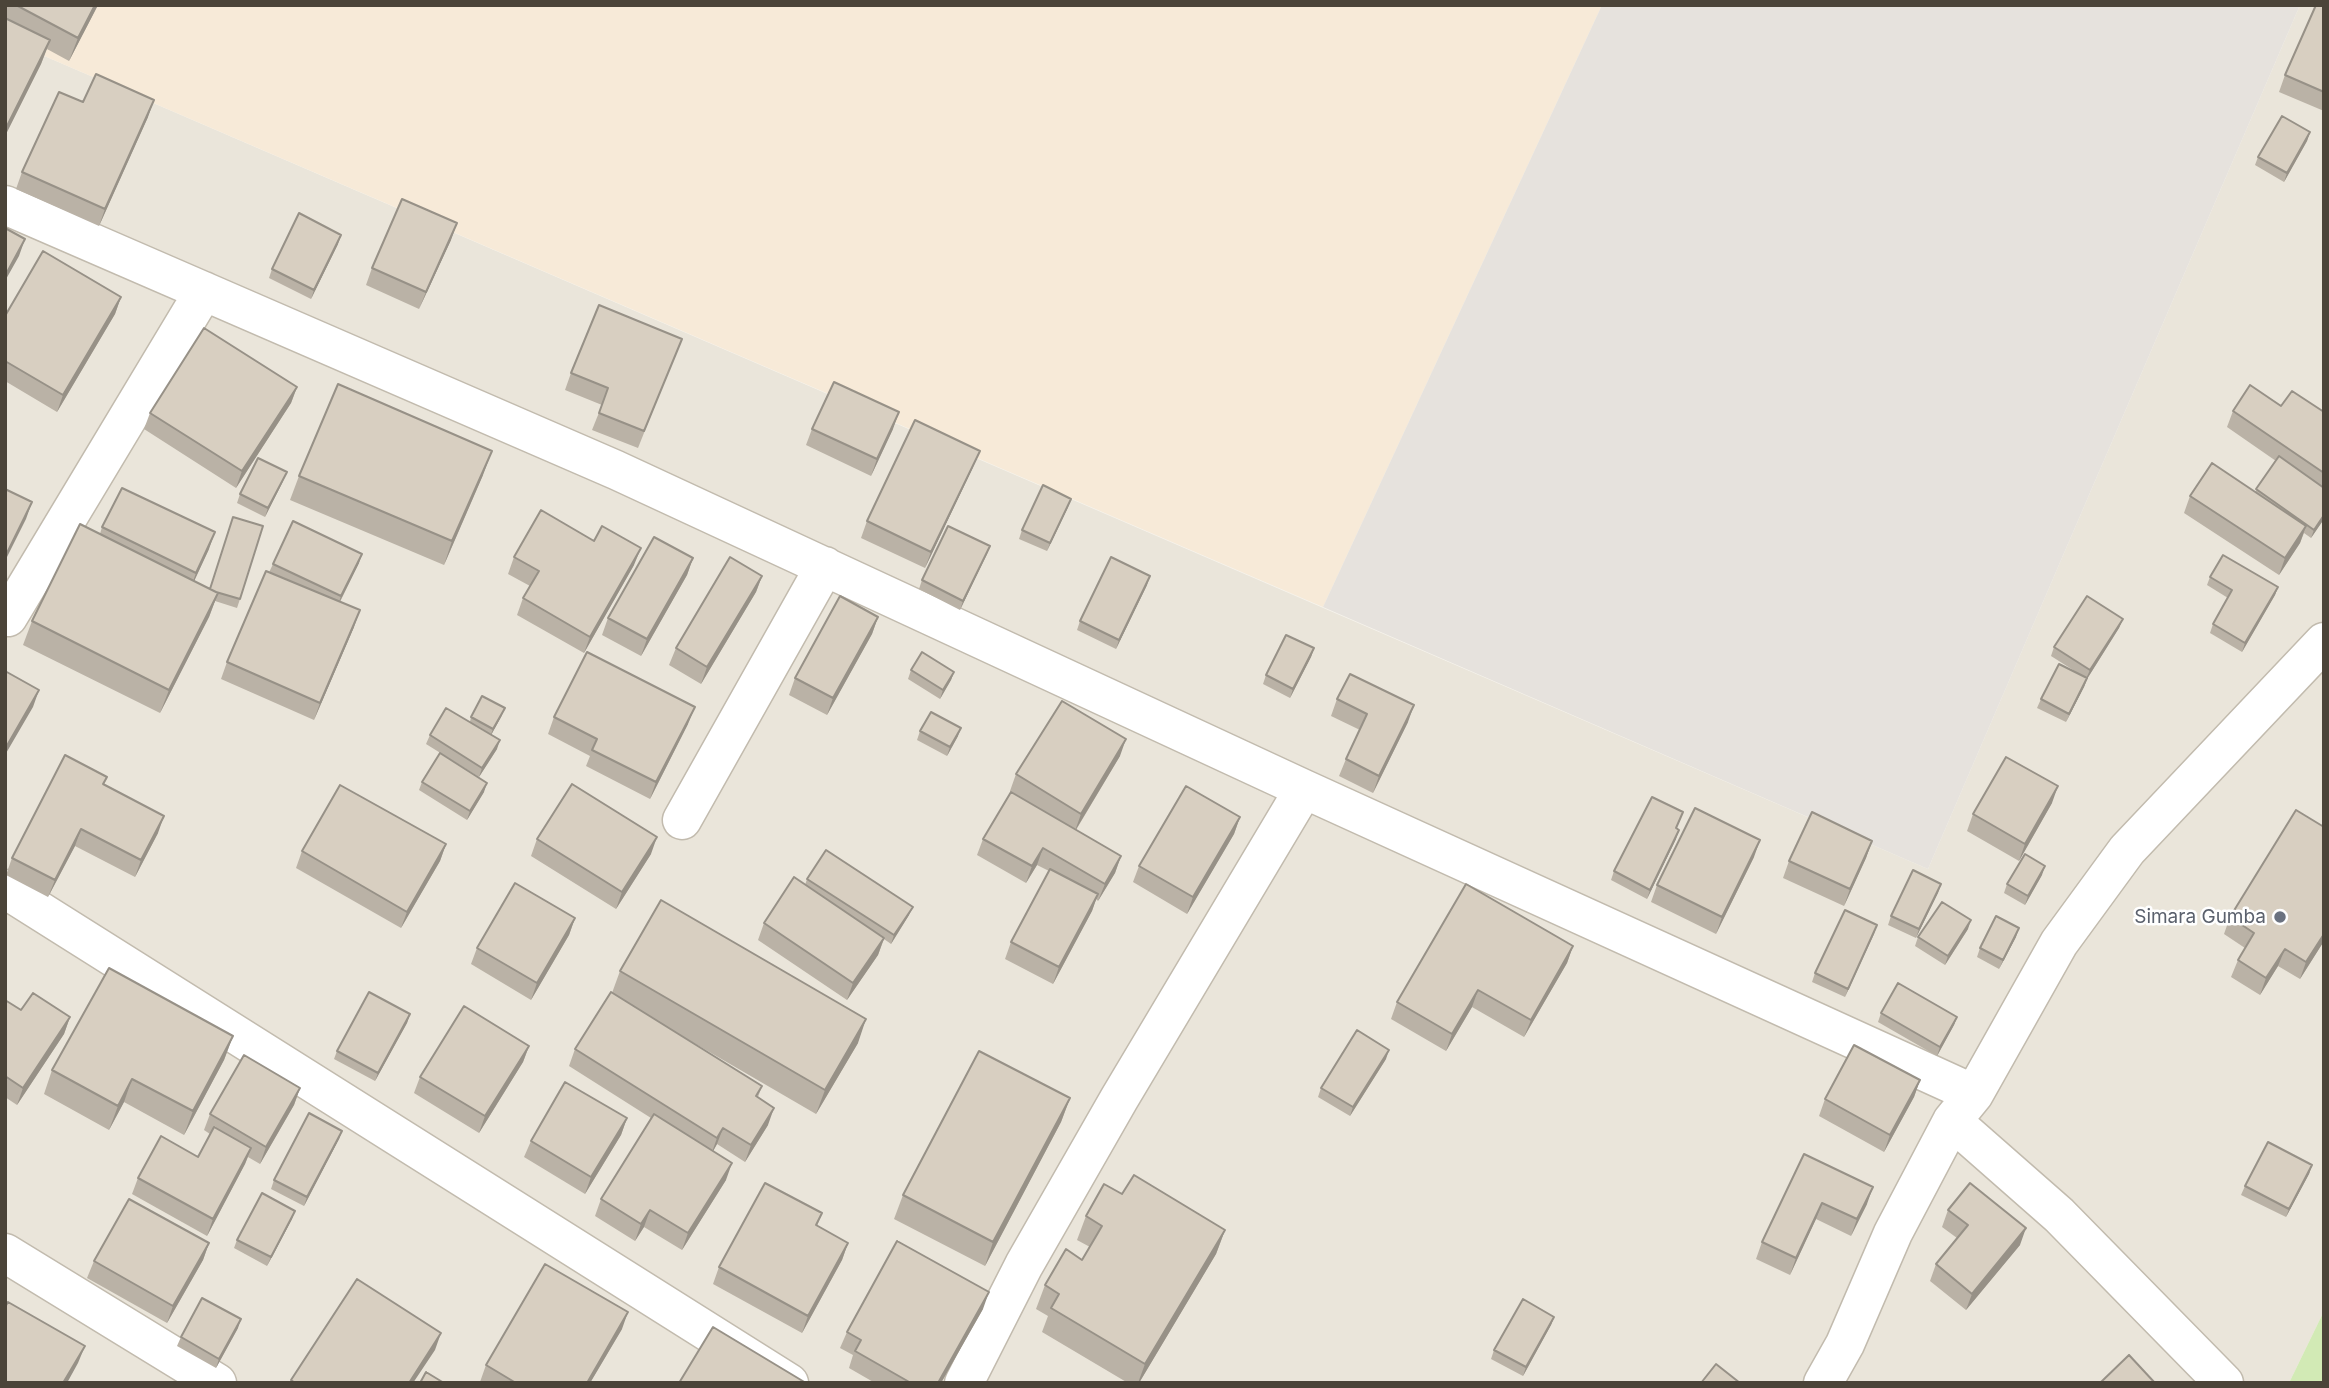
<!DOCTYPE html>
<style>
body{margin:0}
#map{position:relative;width:2329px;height:1388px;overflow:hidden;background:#f6f3ec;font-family:Inter,sans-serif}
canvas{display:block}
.frame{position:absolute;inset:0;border:7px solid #4b4439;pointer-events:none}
</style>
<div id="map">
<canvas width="2329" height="1388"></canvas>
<div class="frame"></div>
</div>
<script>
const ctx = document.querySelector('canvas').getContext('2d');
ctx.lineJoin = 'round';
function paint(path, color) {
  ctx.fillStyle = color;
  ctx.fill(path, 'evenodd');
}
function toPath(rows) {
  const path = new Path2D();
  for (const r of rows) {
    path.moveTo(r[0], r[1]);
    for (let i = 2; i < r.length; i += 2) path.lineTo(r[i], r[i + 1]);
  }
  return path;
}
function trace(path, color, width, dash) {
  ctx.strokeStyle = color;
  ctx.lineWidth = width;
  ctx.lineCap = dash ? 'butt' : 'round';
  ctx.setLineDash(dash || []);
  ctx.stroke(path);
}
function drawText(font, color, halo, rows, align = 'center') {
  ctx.font = font + ' Inter,sans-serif';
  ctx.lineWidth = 5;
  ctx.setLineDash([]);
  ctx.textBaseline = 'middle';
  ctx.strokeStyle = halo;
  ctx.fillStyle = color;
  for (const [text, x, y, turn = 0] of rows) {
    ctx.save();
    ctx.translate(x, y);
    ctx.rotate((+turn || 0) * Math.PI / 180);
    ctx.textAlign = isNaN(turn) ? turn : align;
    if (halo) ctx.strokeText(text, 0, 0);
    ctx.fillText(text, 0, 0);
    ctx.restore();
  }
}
paint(toPath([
 [2300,5,2324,5,2324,1311,2289,1383,5,1383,5,39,1928,869]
]), '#eae5da');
paint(toPath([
 [5,5,1602,5,1323,607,5,39]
]), '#f7ead8');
paint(toPath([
 [1602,5,2300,5,1928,869,1323,607]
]), '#e6e2dd');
paint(toPath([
 [2324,1311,2324,1383,2289,1383]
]), '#d2eab5');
const minor = toPath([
 [5,205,616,470,1304,789,1974,1094],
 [8,617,204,291],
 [682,820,825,566],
 [5,889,789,1383],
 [1952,1121,2059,1215,2224,1383],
 [5,1253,217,1383],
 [964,1383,1024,1265,1119,1099,1304,789],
 [1823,1383,1845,1344,1893,1233,1952,1121,1974,1094,2059,943,2127,850,2324,642]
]);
trace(minor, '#c2bbae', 41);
trace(minor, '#fff', 38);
paint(toPath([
 [5,5,98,5,69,61,47,49,41,64,5,136],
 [2324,5,2324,111,2279,92,2285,75],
 [83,102,148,117,99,226,16,189,22,172],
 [2310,132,2307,141,2284,182,2255,165,2258,157],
 [451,240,419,309,366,285,372,268],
 [338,244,311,299,269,278,272,269],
 [121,297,115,314,57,412,5,381,5,316],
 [675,355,638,448,592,430,602,405,565,390,571,373],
 [297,387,291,403,236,488,144,429,150,413],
 [2281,406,2324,412,2324,519,2311,538,2304,533,2300,543,2279,575,2184,513,2190,496,2255,492,2276,461,2227,427,2233,411],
 [812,429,893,429,871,476,806,445],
 [973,467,925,568,861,538,867,521],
 [483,475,444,565,290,500,299,476],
 [283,481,265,517,237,503,240,494],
 [1068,507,1047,551,1019,539,1022,530],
 [102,527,209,549,194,581,210,589,240,599,237,608,215,601,209,617,160,713,23,645,32,621,100,534],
 [990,546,960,610,919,589,922,580],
 [514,557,634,565,584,653,517,615,523,598,530,586,508,574],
 [693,558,687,575,641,656,602,635,608,618],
 [359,563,340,602,354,627,314,720,221,679,227,662,273,564],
 [762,576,756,592,701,684,669,665,676,648],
 [2210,577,2278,587,2275,595,2242,652,2210,633,2213,624,2228,598,2207,585],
 [1147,585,1116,649,1077,630,1080,621],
 [878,617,872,634,827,715,789,695,795,678],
 [2123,619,2119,628,2087,679,2084,687,2066,722,2037,708,2041,699,2081,675,2051,656,2054,647],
 [1314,648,1311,657,1290,698,1263,684,1266,675],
 [911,670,954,672,951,680,940,699,908,679],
 [1337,699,1408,722,1373,793,1339,776,1346,759,1360,730,1331,716],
 [505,708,501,717,491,735,497,749,479,777,426,744,430,735,470,722,471,717],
 [554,717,688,724,650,799,586,766,590,756,548,734],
 [920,731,958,736,947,756,917,740],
 [1120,756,1076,830,1121,856,1115,873,1098,901,1096,899,1092,911,1053,984,1005,959,1011,942,1049,871,1037,865,1026,883,977,855,983,839,1045,812,1010,791,1016,774],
 [107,777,104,785,158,833,135,877,75,846,48,897,6,875,12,858],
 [422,782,484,792,467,820,419,790],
 [2052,803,2019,861,1967,831,1973,814],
 [1683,812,1676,829,1676,839,1647,899,1611,880,1614,871],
 [1240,817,1234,834,1187,914,1133,882,1139,866],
 [2324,827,2324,941,2300,979,2278,966,2260,995,2231,977,2238,960,2245,948,2224,934,2230,917],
 [537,839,651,854,616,909,531,856],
 [1872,841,1866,858,1844,906,1783,878,1789,861],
 [446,844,440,861,401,928,296,868,302,851],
 [1754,857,1716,934,1651,902,1657,885],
 [2042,875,2025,905,2004,893,2007,884],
 [807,879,909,915,891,944,884,939,878,955,847,1000,758,940,764,923,805,885],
 [1941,884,1916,938,1888,925,1891,916],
 [575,918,569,935,531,1000,471,964,477,948],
 [1877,925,1845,997,1812,982,1815,973],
 [1968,929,1945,965,1915,946,1918,937],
 [2016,937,1999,969,1977,957,1980,948],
 [1573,946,1567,963,1524,1037,1472,1007,1446,1051,1391,1019,1397,1002],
 [620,971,858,1043,816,1114,675,1032,762,1086,758,1097,768,1125,745,1162,717,1144,713,1151,726,1180,682,1250,644,1227,635,1241,595,1216,601,1199,651,1118,569,1066,575,1049,612,993],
 [5,1000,21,1010,70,1017,64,1034,17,1105,5,1097],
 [1881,1013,1957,1017,1954,1025,1937,1056,1878,1022],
 [410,1014,407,1023,375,1081,334,1059,337,1051],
 [233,1036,224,1060,184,1135,124,1102,109,1130,44,1094,52,1070],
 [529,1046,523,1062,479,1133,414,1093,420,1077],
 [1386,1059,1350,1116,1318,1097,1321,1088],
 [1920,1080,1914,1097,1884,1152,1819,1116,1825,1099],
 [300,1088,294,1105,260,1164,248,1157,245,1164,207,1236,132,1194,138,1178,198,1157,210,1134,204,1130,210,1114],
 [1070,1098,1061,1122,985,1266,894,1219,903,1195],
 [627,1118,621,1135,585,1194,524,1157,531,1141],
 [342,1131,339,1139,304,1206,271,1189,274,1180],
 [1804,1154,1867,1204,1851,1236,1816,1219,1790,1275,1756,1259,1762,1242],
 [2312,1165,2309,1174,2286,1217,2241,1195,2245,1186],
 [1122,1194,1225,1230,1216,1254,1139,1383,1128,1383,1042,1332,1048,1316,1036,1309,1045,1285,1082,1260,1090,1247,1077,1240,1086,1216],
 [1948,1210,2020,1245,1966,1310,1930,1281,1936,1264,1957,1238,1942,1227],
 [822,1213,817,1226,848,1243,842,1260,802,1333,713,1284,719,1267],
 [292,1219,267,1266,234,1248,237,1240],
 [209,1243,203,1260,167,1323,87,1278,94,1261],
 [983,1309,941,1383,875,1383,849,1368,853,1355,840,1348,847,1332],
 [1554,1317,1551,1325,1523,1376,1491,1359,1494,1350],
 [238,1328,216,1368,177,1346,181,1337],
 [622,1329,590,1383,482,1383,480,1382,486,1365]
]), '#bab2a6');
paint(toPath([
 [95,5,98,5,69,61,78,38],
 [50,40,41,64,5,136,5,130],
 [154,100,148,117,99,226,105,209],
 [2310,132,2307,141,2284,182,2287,173],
 [457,223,451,240,419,309,426,292],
 [341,235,338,244,311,299,314,290],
 [25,239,19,256,5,281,5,276],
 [121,297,115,314,57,412,63,395],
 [297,387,291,403,236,488,242,471],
 [899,412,893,429,871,476,877,459],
 [492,451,483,475,444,565,452,541],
 [980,451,973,467,925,568,931,552],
 [287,472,283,481,265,517,268,508],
 [1071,499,1068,507,1047,551,1050,543],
 [32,502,26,519,5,561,5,557],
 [2324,515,2324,519,2311,538,2314,530],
 [2306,526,2300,543,2279,575,2285,558],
 [215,532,209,549,190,590,196,573],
 [990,546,987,554,960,610,963,601],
 [641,548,634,565,584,653,590,637],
 [362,554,359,563,338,605,341,596],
 [693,558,687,575,641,656,647,639],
 [762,576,756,592,701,684,707,667],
 [1150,576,1147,585,1116,649,1119,640],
 [2278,587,2275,595,2242,652,2245,643],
 [218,593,209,617,160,713,169,690],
 [360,610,354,627,314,720,320,703],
 [878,617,872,634,827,715,833,698],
 [2123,619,2119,628,2087,679,2084,687,2066,722,2090,670],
 [1314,648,1311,657,1290,698,1293,689],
 [954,672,951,680,940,699,943,690],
 [39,690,33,707,5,755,5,749],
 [1414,705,1408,722,1373,793,1379,776],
 [695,707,688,724,650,799,656,782],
 [505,708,501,717,490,737,493,729],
 [961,728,958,736,947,756,950,747],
 [1126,739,1120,756,1075,831,1081,814],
 [500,740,497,749,479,777,482,768],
 [487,783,484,792,467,820,470,811],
 [2058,786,2052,803,2019,861,2025,844],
 [164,816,158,833,135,877,141,860],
 [1240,817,1234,834,1187,914,1193,897],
 [81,829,75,846,48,897,55,880],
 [1679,830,1676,839,1647,899,1650,890],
 [657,837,651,854,616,909,622,892],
 [1760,840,1754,857,1716,934,1722,917],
 [1872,841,1866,858,1844,906,1850,889],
 [446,844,440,861,401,928,407,912],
 [1043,848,1037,865,1026,883,1032,866],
 [1121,856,1115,873,1098,901,1105,884],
 [2045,866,2042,875,2025,905,2028,896],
 [1941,884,1938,893,1916,938,1919,929],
 [1098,894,1092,911,1053,984,1059,967],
 [913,907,909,915,891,944,894,935],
 [575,918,569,935,531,1000,537,983],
 [1971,920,1968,929,1945,965,1948,956],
 [1877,925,1874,934,1845,997,1848,989],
 [2019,928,2016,937,1999,969,2003,960],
 [2324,934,2324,941,2300,979,2306,962],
 [884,938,878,955,847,1000,853,983],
 [1573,946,1567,963,1524,1037,1531,1020],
 [2285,949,2278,966,2260,995,2266,978],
 [1478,990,1472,1007,1446,1051,1452,1034],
 [410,1014,407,1023,375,1081,378,1073],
 [70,1017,64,1034,17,1105,23,1088],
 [1957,1017,1954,1025,1937,1056,1940,1047],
 [866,1019,858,1043,816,1114,825,1090],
 [233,1036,224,1060,184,1135,193,1111],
 [529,1046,523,1062,479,1133,485,1116],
 [1389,1050,1386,1059,1350,1116,1353,1107],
 [132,1079,124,1102,109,1130,118,1106],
 [1920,1080,1914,1097,1884,1152,1890,1135],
 [300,1088,294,1105,260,1164,266,1147],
 [1070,1098,1061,1122,985,1266,993,1242],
 [774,1108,768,1125,745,1162,751,1145],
 [627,1118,621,1135,585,1194,591,1177],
 [723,1128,717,1144,711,1155,717,1138],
 [342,1131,339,1139,304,1206,307,1197],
 [251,1148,245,1164,207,1236,213,1219],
 [732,1163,726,1180,682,1250,688,1233],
 [2312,1165,2309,1174,2286,1217,2289,1209],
 [1873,1187,1867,1204,1851,1236,1857,1219],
 [1822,1203,1816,1219,1790,1275,1796,1258],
 [650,1210,644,1227,635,1241,641,1224],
 [295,1211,292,1219,267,1266,271,1257],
 [2026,1228,2020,1245,1966,1310,1972,1294],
 [1225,1230,1216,1254,1139,1383,1138,1383,1145,1364],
 [209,1243,203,1260,167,1323,173,1306],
 [848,1243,842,1260,802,1333,808,1316],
 [989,1292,983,1309,941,1383,938,1383],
 [628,1312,622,1329,590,1383,587,1383],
 [1554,1317,1551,1325,1523,1376,1526,1367],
 [241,1319,238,1328,216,1368,219,1359],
 [441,1333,435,1350,413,1383,409,1383],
 [85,1346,78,1363,67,1383,63,1383]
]), '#979187');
const building = toPath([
 [16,5,95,5,78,38,16,5],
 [2316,5,2324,5,2324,92,2285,75,2316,5],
 [5,18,50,40,5,130,5,18],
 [96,74,154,100,105,209,22,172,59,92,83,102,96,74],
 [2282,116,2310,132,2287,173,2258,157,2282,116],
 [402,199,457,223,426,292,372,268,402,199],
 [299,213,341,235,314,290,272,269,299,213],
 [5,228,25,239,5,276,5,228],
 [43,251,121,297,63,395,5,361,5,316,43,251],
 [599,305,682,339,644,431,599,413,608,388,571,373,599,305],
 [204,328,297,387,242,471,150,413,204,328],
 [834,382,899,412,877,459,812,429,834,382],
 [338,384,492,451,452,541,299,476,338,384],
 [2250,385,2281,406,2292,391,2324,412,2324,473,2233,411,2250,385],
 [915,420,980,451,931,552,867,521,915,420],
 [2279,456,2324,488,2324,515,2314,530,2256,489,2279,456],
 [258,458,287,472,268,508,240,494,258,458],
 [2212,463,2306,526,2285,558,2190,496,2212,463],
 [1043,485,1071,499,1050,543,1022,530,1043,485],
 [122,488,215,532,196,573,102,527,122,488],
 [5,489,32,502,5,557,5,489],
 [541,510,594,541,602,526,641,548,590,637,523,598,539,571,514,557,541,510],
 [233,517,263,526,240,599,216,592,210,589,233,517],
 [293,521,362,554,341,596,273,564,293,521],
 [80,524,218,593,169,690,32,621,80,524],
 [948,526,990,546,963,601,922,580,948,526],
 [654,537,693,558,647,639,608,618,654,537],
 [2223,555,2278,587,2245,643,2213,624,2232,590,2210,577,2223,555],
 [730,557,762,576,707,667,676,648,730,557],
 [1111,557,1150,576,1119,640,1080,621,1111,557],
 [266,571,360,610,320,703,227,662,266,571],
 [840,596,878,617,833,698,795,678,840,596],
 [2087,596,2123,619,2090,670,2054,647,2087,596],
 [1286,635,1314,648,1293,689,1266,675,1286,635],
 [587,652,695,707,656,782,592,750,597,739,554,717,587,652],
 [922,652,954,672,943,690,911,670,922,652],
 [2059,664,2087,678,2069,714,2041,699,2059,664],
 [5,671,39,690,5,749,5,671],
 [1350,674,1414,705,1379,776,1346,759,1367,714,1337,699,1350,674],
 [482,696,505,708,493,729,471,717,482,696],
 [1062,701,1126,739,1081,814,1016,774,1062,701],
 [446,708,500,740,482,768,430,735,446,708],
 [931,712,961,728,950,747,920,731,931,712],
 [440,753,487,783,470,811,422,782,440,753],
 [65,755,107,777,103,784,164,816,141,860,81,829,55,880,12,858,65,755],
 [2006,757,2058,786,2025,844,1973,814,2006,757],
 [572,784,657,837,622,892,537,839,572,784],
 [340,785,446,844,407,912,302,851,340,785],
 [1186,786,1240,817,1193,897,1139,866,1186,786],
 [1011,792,1121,856,1105,884,1043,848,1032,866,983,839,1011,792],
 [1652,797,1683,812,1676,828,1679,830,1650,890,1614,871,1652,797],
 [1695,808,1760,840,1722,917,1657,885,1695,808],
 [2296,810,2324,827,2324,934,2306,962,2285,949,2266,978,2238,960,2254,933,2230,917,2296,810],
 [1812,812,1872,841,1850,889,1789,861,1812,812],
 [826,850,913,907,894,935,807,879,826,850],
 [2025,854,2045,866,2028,896,2007,884,2025,854],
 [1050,869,1098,894,1059,967,1011,942,1050,869],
 [1913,870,1941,884,1919,929,1891,916,1913,870],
 [794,877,884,938,853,983,764,923,794,877],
 [515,883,575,918,537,983,477,948,515,883],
 [1466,884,1573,946,1531,1020,1478,990,1452,1034,1397,1002,1466,884],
 [661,900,866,1019,825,1090,620,971,661,900],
 [1942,902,1971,920,1948,956,1918,937,1942,902],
 [1845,910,1877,925,1848,989,1815,973,1845,910],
 [1996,916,2019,928,2003,960,1980,948,1996,916],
 [109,968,233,1036,193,1111,132,1079,118,1106,52,1070,109,968],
 [1898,983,1957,1017,1940,1047,1881,1013,1898,983],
 [369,992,410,1014,378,1073,337,1051,369,992],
 [611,992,762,1086,756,1096,774,1108,751,1145,723,1128,717,1138,575,1049,611,992],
 [33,993,70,1017,23,1088,5,1076,5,1000,21,1010,33,993],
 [464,1006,529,1046,485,1116,420,1077,464,1006],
 [1357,1030,1389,1050,1353,1107,1321,1088,1357,1030],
 [1854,1045,1920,1080,1890,1135,1825,1099,1854,1045],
 [979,1051,1070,1098,993,1242,903,1195,979,1051],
 [244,1055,300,1088,266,1147,210,1114,244,1055],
 [565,1082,627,1118,591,1177,531,1141,565,1082],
 [309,1113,342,1131,307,1197,274,1180,309,1113],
 [654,1114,732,1163,688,1233,650,1210,641,1224,601,1199,654,1114],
 [214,1127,251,1148,213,1219,138,1178,161,1136,198,1157,214,1127],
 [2268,1142,2312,1165,2289,1209,2245,1186,2268,1142],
 [1804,1154,1873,1187,1857,1219,1822,1203,1796,1258,1762,1242,1804,1154],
 [1134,1175,1225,1230,1145,1364,1051,1308,1059,1294,1045,1285,1066,1249,1082,1260,1102,1226,1086,1216,1104,1184,1122,1194,1134,1175],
 [765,1183,822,1213,816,1225,848,1243,808,1316,719,1267,765,1183],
 [1970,1183,2026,1228,1972,1294,1936,1264,1968,1225,1948,1210,1970,1183],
 [262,1193,295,1211,271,1257,237,1240,262,1193],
 [129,1199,209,1243,173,1306,94,1261,129,1199],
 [897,1241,989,1292,938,1383,911,1383,855,1351,861,1340,847,1332,897,1241],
 [545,1264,628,1312,587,1383,516,1383,486,1365,545,1264],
 [357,1279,441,1333,409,1383,295,1383,291,1380,357,1279],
 [202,1298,241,1319,219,1359,181,1337,202,1298],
 [1523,1299,1554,1317,1526,1367,1494,1350,1523,1299],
 [8,1302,85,1346,63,1383,5,1383,5,1307,8,1302],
 [713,1327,806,1383,679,1383,713,1327],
 [2129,1355,2155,1383,2100,1383,2129,1355],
 [1716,1364,1740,1383,1701,1383,1716,1364],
 [426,1372,444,1383,420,1383,426,1372]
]);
paint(building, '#d8cfc1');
trace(building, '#979187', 2);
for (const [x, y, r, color] of [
 [2280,917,7,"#6b7280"]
]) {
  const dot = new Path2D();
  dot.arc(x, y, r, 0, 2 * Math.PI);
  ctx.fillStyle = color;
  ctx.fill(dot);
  trace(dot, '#fff', 2.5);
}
drawText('19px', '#5b616d', '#fff', [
 ["Simara Gumba",2266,917]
], 'right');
</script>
